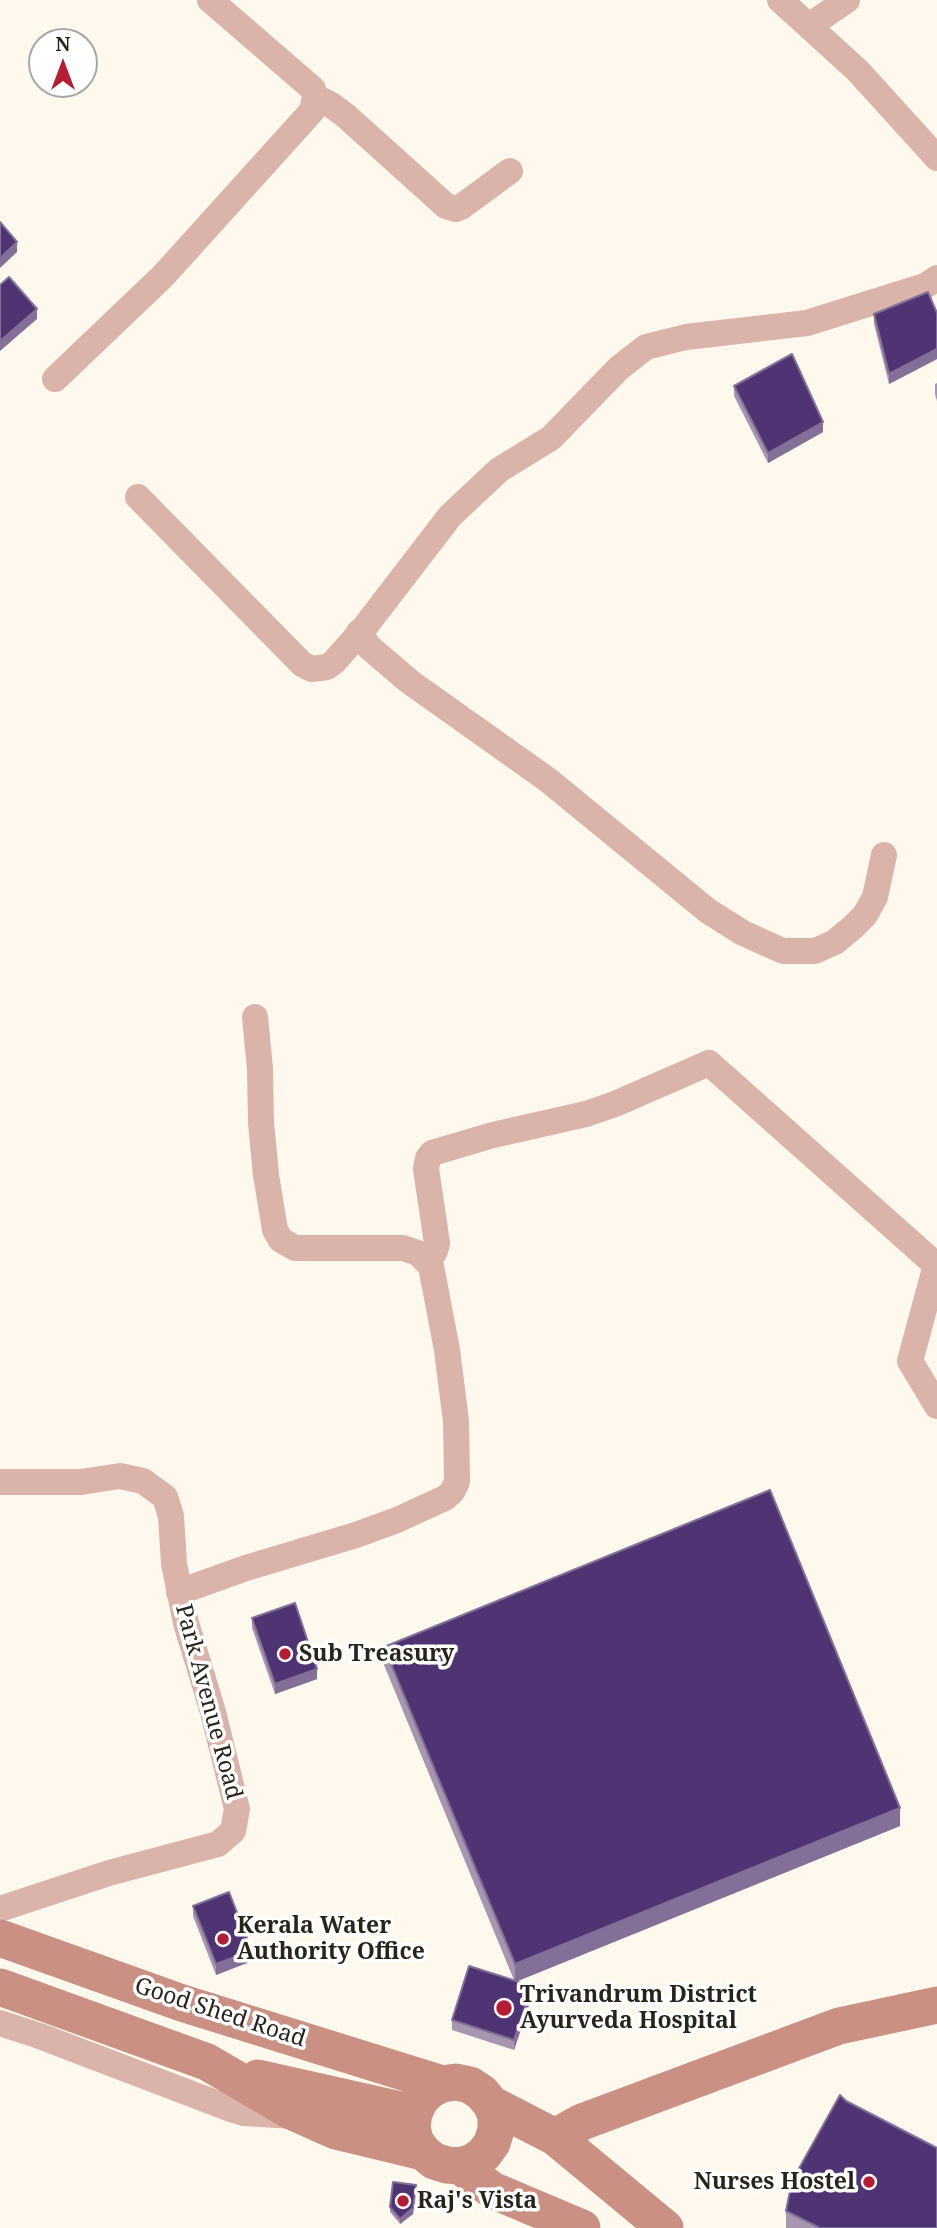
<!DOCTYPE html>
<style>
body{margin:0}
#map{position:relative;width:937px;height:2228px;overflow:hidden;background:#fff9ed;font-family:"Noto Serif",serif}
canvas{display:block}
.north{position:absolute;left:28px;top:28px;width:70px;height:70px;box-sizing:border-box;background:#fff;border:2px solid #a9a7a4;border-radius:50%;rotate:0deg;font-size:19px;font-weight:700;line-height:28px;text-align:center;color:#28241c}
.north::after{content:'';display:block;margin:auto;width:24px;height:32px;background:#b11e35;clip-path:polygon(50% 0,100% 100%,50% 72%,0 100%)}
</style>
<div id="map">
<canvas width="937" height="2228"></canvas>
<div class="north">N</div>
</div>
<script>
const ctx = document.querySelector('canvas').getContext('2d');
ctx.lineJoin = 'round';
function toPath(rows) {
  const path = new Path2D();
  for (const r of rows) {
    path.moveTo(r[0], r[1]);
    for (let i = 2; i < r.length; i += 2) path.lineTo(r[i], r[i + 1]);
  }
  return path;
}
function trace(path, color, width, dash) {
  ctx.strokeStyle = color;
  ctx.lineWidth = width;
  ctx.lineCap = dash ? 'butt' : 'round';
  ctx.setLineDash(dash || []);
  ctx.stroke(path);
}
function paint(path, color) {
  ctx.fillStyle = color;
  ctx.fill(path, 'evenodd');
}
function drawText(font, color, halo, rows, align = 'center') {
  ctx.font = font + ' "Noto Serif",serif';
  ctx.lineWidth = 7;
  ctx.setLineDash([]);
  ctx.textBaseline = 'middle';
  ctx.strokeStyle = halo;
  ctx.fillStyle = color;
  for (const [text, x, y, turn = 0] of rows) {
    ctx.save();
    ctx.translate(x, y);
    ctx.rotate((+turn || 0) * Math.PI / 180);
    ctx.textAlign = isNaN(turn) ? turn : align;
    if (halo) ctx.strokeText(text, 0, 0);
    ctx.fillText(text, 0, 0);
    ctx.restore();
  }
}
trace(toPath([
 [780,0,858,71,937,158],
 [809,26,847,0],
 [315,97,330,104,346,116,446,206,456,209,461,207,510,171],
 [55,379,163,276,312,111,315,97,313,89,210,0],
 [138,497,302,664,312,669,327,667,334,662,364,628,450,516,499,470,551,438,619,368,646,347,686,337,807,323,925,286,937,278],
 [359,632,369,647,410,682,548,780,708,911,743,933,783,951,815,951,835,942,853,927,865,915,875,897,884,855],
 [428,1262,435,1251,437,1243,426,1169,428,1158,432,1153,493,1135,586,1114,615,1104,709,1063,936,1265,910,1361,937,1406],
 [0,1482,81,1482,120,1476,143,1481,165,1497,171,1516,174,1564,186,1623,213,1712,237,1809,233,1831,218,1844,109,1873,0,1909],
 [179,1592,246,1568,356,1535,397,1520,445,1498,452,1492,457,1482,456,1421,447,1350,431,1266,418,1253,403,1248,295,1248,281,1240,275,1230,266,1175,261,1123,260,1069,255,1017],
 [0,2023,37,2035,231,2109,244,2113,294,2116]
]), '#dab3aa', 26);
trace(toPath([
 [0,1938,182,2003,442,2084],
 [0,1987,207,2062,289,2110,336,2131,423,2152,434,2161,447,2165,460,2166,492,2190,582,2228],
 [258,2078,414,2113],
 [491,2104,555,2137,665,2228],
 [555,2137,582,2122,839,2026,937,2005],
 [423,2152,415,2141,412,2127,414,2113,420,2100,430,2090,442,2084,456,2082,470,2085,482,2093,491,2104,496,2116,496,2130,492,2143,484,2154,473,2162,460,2166]
]), '#c99083', 37);
paint(toPath([
 [937,313,937,359,889,384,874,324,874,314],
 [937,383,937,401,935,394,935,384],
 [734,386,823,432,768,463,734,396],
 [252,1618,317,1679,275,1694,252,1628],
 [384,1647,900,1826,518,1981,532,1996,514,2050,452,2030,452,2020,514,1980,384,1665],
 [193,1906,252,1961,216,1975,193,1916],
 [416,2190,413,2214,400,2224,390,2212,390,2207],
 [786,2211,937,2228,786,2228]
]), '#a696b0');
paint(toPath([
 [17,242,17,252,0,268,0,258],
 [37,309,37,319,0,351,0,341],
 [937,349,937,359,889,384,889,374],
 [823,422,823,432,768,463,768,453],
 [317,1669,317,1679,275,1694,275,1684],
 [900,1808,900,1826,515,1982,515,1964],
 [252,1951,252,1961,216,1975,216,1964],
 [532,1986,532,1996,514,2050,514,2040],
 [416,2185,413,2214,400,2224,400,2219]
]), '#836f97');
const building = toPath([
 [0,222,17,242,0,258,0,222],
 [9,277,37,309,0,341,0,285,9,277],
 [928,292,937,313,937,349,889,374,874,314,928,292],
 [792,354,823,422,768,453,734,386,792,354],
 [770,1490,900,1808,515,1964,384,1647,770,1490],
 [295,1603,317,1669,275,1684,252,1618,295,1603],
 [229,1892,252,1951,216,1964,193,1906,229,1892],
 [469,1966,532,1986,514,2040,452,2020,469,1966],
 [840,2095,846,2101,937,2148,937,2228,820,2228,786,2211,792,2181,840,2095],
 [393,2182,416,2185,413,2208,400,2219,390,2207,393,2182]
]);
paint(building, '#4e3472');
trace(building, '#836f97', 2);
for (const [x, y, r, color] of [
 [285,1654,7,"#b11e35"],
 [223,1939,7,"#b11e35"],
 [504,2008,9,"#b11e35"],
 [869,2182,7,"#b11e35"],
 [403,2201,7,"#b11e35"]
]) {
  const dot = new Path2D();
  dot.arc(x, y, r, 0, 2 * Math.PI);
  ctx.fillStyle = color;
  ctx.fill(dot);
  trace(dot, '#fff', 2.5);
}
drawText('bold 23px', '#28241c', '#fff', [
 ["Sub Treasury",299,1654],
 ["Kerala Water",237,1926],
 ["Authority Office",237,1952],
 ["Trivandrum District",520,1995],
 ["Ayurveda Hospital",520,2021],
 ["Nurses Hostel",855,2182,"right"],
 ["Raj's Vista",417,2201]
], 'left');
drawText('23px', '#28241c', '#fff', [
 ["Park Avenue Road",208,1702,75],
 ["Good Shed Road",220,2013,18]
]);
</script>
